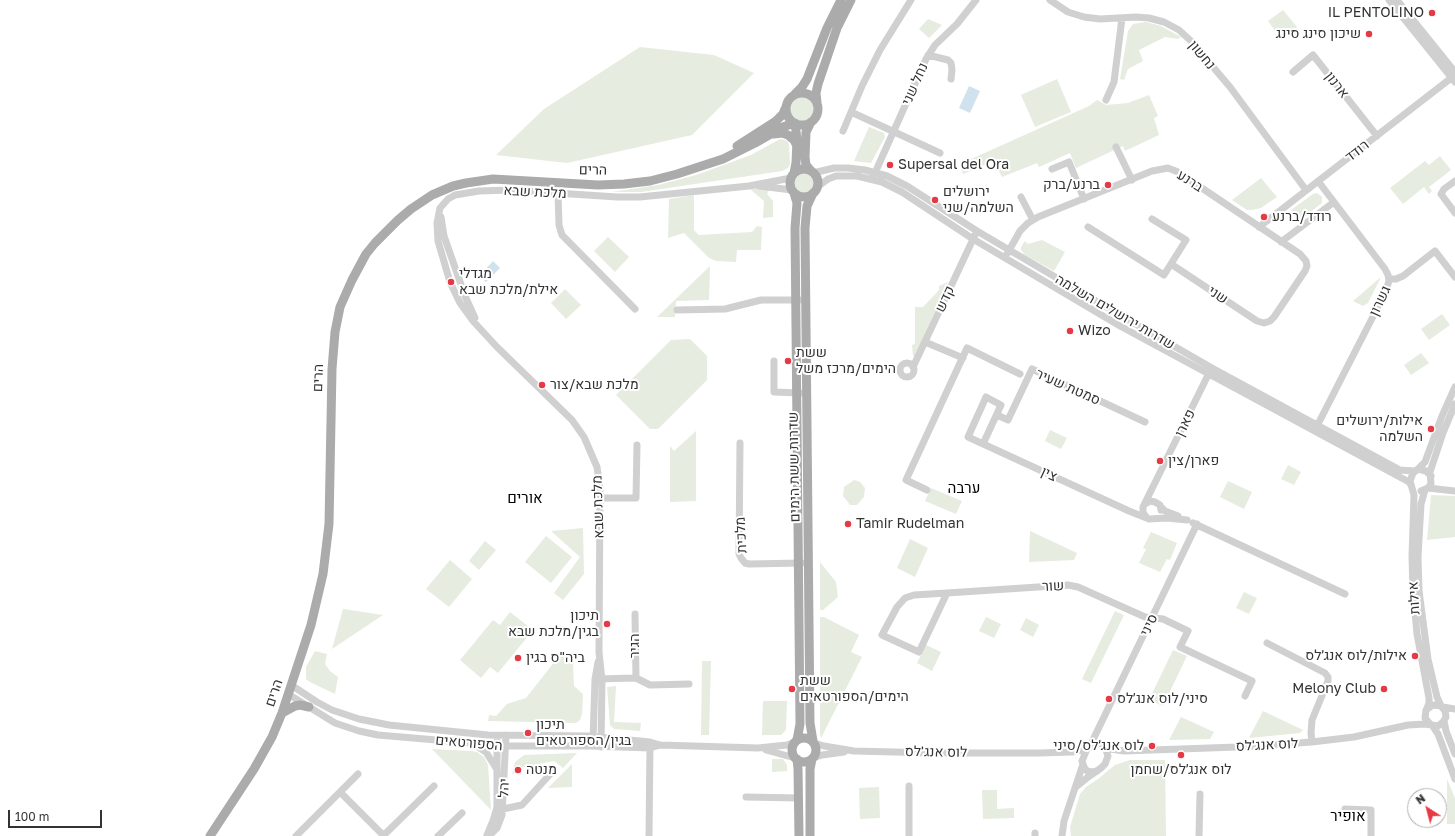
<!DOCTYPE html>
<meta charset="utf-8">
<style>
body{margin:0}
#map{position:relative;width:1455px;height:836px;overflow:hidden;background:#fff;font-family:"Golos Text",sans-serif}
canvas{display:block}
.north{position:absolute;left:1407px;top:788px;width:40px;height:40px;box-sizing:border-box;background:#fff;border:1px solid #adadad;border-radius:50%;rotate:324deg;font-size:11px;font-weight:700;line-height:16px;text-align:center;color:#333}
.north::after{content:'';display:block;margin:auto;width:14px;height:18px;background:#e63946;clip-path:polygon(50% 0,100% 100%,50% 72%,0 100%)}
.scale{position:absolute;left:8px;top:810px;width:94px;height:18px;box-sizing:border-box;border:2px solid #333;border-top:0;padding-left:5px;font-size:12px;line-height:14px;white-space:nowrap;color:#333;-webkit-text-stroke:3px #fff;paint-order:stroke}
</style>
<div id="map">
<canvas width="1455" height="836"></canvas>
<div class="north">N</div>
<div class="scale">100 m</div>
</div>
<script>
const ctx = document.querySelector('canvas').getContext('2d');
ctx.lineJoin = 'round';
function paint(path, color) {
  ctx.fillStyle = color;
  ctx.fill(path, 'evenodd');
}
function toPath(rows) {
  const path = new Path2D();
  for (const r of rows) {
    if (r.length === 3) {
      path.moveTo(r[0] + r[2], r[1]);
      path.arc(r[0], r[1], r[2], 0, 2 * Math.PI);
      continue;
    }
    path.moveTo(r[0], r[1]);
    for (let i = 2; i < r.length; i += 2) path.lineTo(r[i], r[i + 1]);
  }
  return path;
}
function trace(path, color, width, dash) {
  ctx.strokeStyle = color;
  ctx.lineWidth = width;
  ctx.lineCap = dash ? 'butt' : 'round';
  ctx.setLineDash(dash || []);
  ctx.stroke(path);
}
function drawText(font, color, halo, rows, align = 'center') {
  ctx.font = font + ' "Golos Text",Heebo,sans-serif';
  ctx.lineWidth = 4;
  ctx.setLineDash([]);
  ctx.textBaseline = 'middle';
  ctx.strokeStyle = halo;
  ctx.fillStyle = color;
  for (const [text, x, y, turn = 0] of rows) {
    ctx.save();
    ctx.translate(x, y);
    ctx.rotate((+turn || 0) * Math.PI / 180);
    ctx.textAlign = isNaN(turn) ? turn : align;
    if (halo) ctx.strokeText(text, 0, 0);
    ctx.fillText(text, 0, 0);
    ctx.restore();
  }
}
paint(toPath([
 [1283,10,1297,27,1281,39,1268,21],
 [928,19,942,25,929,38,919,29],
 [1146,22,1161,26,1181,37,1178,39,1165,37,1139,50,1143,61,1128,69,1124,80,1120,79,1128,31,1133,24],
 [640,47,714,55,754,73,692,135,567,163,496,155,544,109],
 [1057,79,1071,112,1035,127,1021,95],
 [802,109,14],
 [1149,95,1158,116,1154,118,1159,135,1125,151,1123,146,1076,168,1070,153,1039,167,1037,163,1002,177,994,161,963,174,961,169,969,160,1089,106,1097,100,1106,105,1128,103],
 [869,127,884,133,885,137,871,163,854,161],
 [780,139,785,140,788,142,789,144,790,164,788,168,782,171,641,192,612,192,658,185,696,175,751,155],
 [1440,156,1451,170,1429,187,1432,191,1429,194,1424,187,1403,204,1390,188,1425,161,1429,165],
 [803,183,11],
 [1261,178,1277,197,1261,208,1252,210,1247,210,1232,200],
 [757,188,769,190,767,194,773,201,773,217,763,218,764,201,750,189],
 [1317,193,1322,197,1322,203,1300,220,1291,210,1313,194],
 [694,195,694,230,699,235,752,232,757,226,762,227,761,250,737,250,736,262,716,261,709,258,684,233,668,238,669,199],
 [608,237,629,257,615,272,594,251],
 [1042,240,1065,252,1054,271,1025,255,1021,250,1021,247,1025,241,1028,244],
 [710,266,709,300,676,301,675,317,657,317],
 [1381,277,1368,303,1363,306,1353,301],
 [948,282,915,356,913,356,912,345,915,344,915,307,923,307,939,290,939,286],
 [565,289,581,305,566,319,551,303],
 [1442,314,1450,325,1429,340,1421,329],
 [690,339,707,356,707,380,658,429,650,429,616,395,671,340],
 [1421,353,1429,363,1411,375,1404,365],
 [1050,430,1067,438,1061,449,1045,441],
 [696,431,696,501,670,502,670,446,674,451],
 [1288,465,1301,472,1294,485,1281,479],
 [854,480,860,482,865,488,864,497,857,505,850,505,843,496,844,487],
 [1228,481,1252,492,1244,509,1220,497],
 [931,488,962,501,956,514,925,501],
 [1431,495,1455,496,1455,537,1427,540],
 [583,528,584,574,563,600,554,593,580,557,551,531],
 [1030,531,1077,553,1074,560,1029,562],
 [1151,532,1177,543,1170,560,1167,559,1160,572,1139,563,1146,549,1143,548],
 [546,536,572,557,551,583,525,562],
 [910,539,928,548,915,577,897,568],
 [485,541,496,550,479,570,469,561],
 [450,560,472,579,449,607,426,589],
 [820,562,836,582,838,597,823,610,820,610],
 [1244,592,1257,598,1249,614,1236,608],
 [343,609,383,615,332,649],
 [1115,611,1124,615,1091,683,1082,679],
 [510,612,533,630,498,673,490,667,481,678,460,660,493,620,500,625],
 [820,617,824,617,859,635,851,652,862,657,821,738,820,735],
 [986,617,1001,624,994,638,979,631],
 [1026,618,1039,625,1033,637,1020,630],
 [926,645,941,652,932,671,917,663],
 [1173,650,1187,656,1163,706,1149,700],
 [315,651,327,654,325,664,330,671,338,677,335,694,310,682,306,679,306,667],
 [563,651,573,663,574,686,583,694,582,714,580,720,576,723,488,721,489,715,496,716,507,704,526,698],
 [702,661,711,661,709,735,701,735],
 [616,686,614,722,641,723,640,731,614,729,610,725,607,687],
 [763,701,787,701,786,730,781,735,762,735],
 [1263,711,1303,730,1300,733,1249,738],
 [1181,717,1214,732,1210,739,1169,740],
 [432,749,471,751,477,752,484,757,488,765,491,810],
 [577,753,563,768,554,761,519,768,512,775,515,762,524,755],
 [772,759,783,759,787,765,787,771,772,772],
 [1130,760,1165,760,1166,836,1071,836,1070,827,1080,794,1086,787,1098,779,1115,765],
 [572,764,572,787,548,788],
 [1447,779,1455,798,1455,824,1447,824],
 [879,787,880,818,860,819,859,788],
 [982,790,997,790,997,809,1014,808,1014,818,983,819]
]), '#e6ecdf');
paint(toPath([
 [969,86,980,91,970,113,959,108],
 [493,261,500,268,486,282,479,276]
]), '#cfe2ee');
trace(toPath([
 [1050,0,1068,12,1084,17,1100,19,1136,17,1149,18,1164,22,1179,30,1191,41,1230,87,1306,190],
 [1389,0,1455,82],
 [1397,0,1455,72],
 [928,55,948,60,951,63,952,70,951,79],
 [1293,72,1313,55,1377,136],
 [1106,100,1114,82,1122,18],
 [851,112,940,153],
 [843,131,862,86,880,50,911,0],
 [1116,147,1132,180],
 [1052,169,1069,162,1084,199],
 [813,173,834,168,848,168,865,170,887,176,907,186,977,231,1125,318,1212,368,1400,470,1414,471],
 [874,175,926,59,935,45,957,24,976,0],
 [1455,181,1444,189,1441,194,1455,213],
 [759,186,792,190],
 [816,188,828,179,836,176,857,176,882,182,902,192,973,239,1120,326,1409,482,1411,485],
 [558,193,559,225,562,235,635,309],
 [1021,197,1033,220],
 [441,217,444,236,465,296,475,318],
 [1088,227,1164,275,1186,240,1152,219],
 [1259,227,1455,75],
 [1281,242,1334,202],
 [1007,254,1020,231,1028,223,1038,217,1152,171,1168,168,1178,172,1300,254,1306,261,1307,266,1305,271,1274,317,1270,321,1264,323,1257,321,1171,264],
 [1389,279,1396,279,1403,276,1435,251,1455,277],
 [677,310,725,309,761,300,800,300],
 [925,342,963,358],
 [774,361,774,392,800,393],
 [907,370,7],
 [913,367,975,235],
 [997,415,1008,420,1032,369,1145,422],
 [1316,428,1385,293,1389,281,1388,275,1385,269,1318,181],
 [740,443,739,554,741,558,745,563,749,564,802,563],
 [983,444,1001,405,986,397,968,437,1129,511,1149,519,1167,518,1187,520],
 [1418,469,1425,462,1442,416,1455,387],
 [1428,488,1455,491],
 [927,490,906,480,967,348,1020,374],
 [1425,490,1421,504,1418,557,1419,591,1428,659,1437,697,1441,706],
 [1421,491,1428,488,1431,484,1430,472,1443,433,1455,404],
 [600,498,636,498,637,445],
 [1145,504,1150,501,1155,502,1160,505,1161,510],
 [1161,507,1165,511,1178,516],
 [1147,518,1143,513,1143,507,1210,371],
 [1193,523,1345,594],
 [947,593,1068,585,1078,587,1145,617,1163,619,1188,631,1180,647,1252,681,1245,696],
 [947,593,919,652,882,635,897,607,905,598,914,595,947,593],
 [635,614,636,678],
 [1267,643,1325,673,1328,677,1328,681,1312,720,1311,733,1312,742],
 [595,679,636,678,650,685,689,684],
 [291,685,317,702,332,710,359,719,389,725,488,735,588,736,650,742,660,745,758,748,787,745,795,742],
 [288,694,335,723,359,731,378,735,506,746,590,746,650,748,660,745],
 [1443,707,1455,709],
 [1427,708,1429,703,1429,698,1417,634,1413,591,1412,557,1414,495,1410,481,1413,473,1418,469,1426,471,1431,476],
 [1444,721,1446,731,1455,754],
 [1432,725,1438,734,1455,779],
 [593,741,595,679,598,662],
 [814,743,824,746,854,751,934,753,1039,753,1072,752,1087,749],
 [475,745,486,752,496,768],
 [1090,746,1197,524],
 [601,747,602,680,599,652,600,488,597,467,584,437,572,420,497,347,473,321,460,303,450,282,438,241,437,223,440,208,448,199,455,195,479,191,510,190,617,197,640,197,749,186,791,178],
 [766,750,795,758],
 [813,758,822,755,844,752],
 [1097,771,1092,772,1087,771,1084,767,1082,761,1087,749,1096,744,1101,744,1110,749,1124,751,1237,747,1312,742,1354,737,1408,725,1425,724,1438,726,1443,722,1446,717,1445,711,1441,706,1433,705,1426,710,1425,718,1430,724],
 [909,786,909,836],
 [1077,786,1088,777,1101,768,1105,764,1108,756,1105,747],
 [340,792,384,836],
 [746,797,799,798],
 [1345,809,1371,810,1371,836],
 [498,810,522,805,553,771],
 [487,835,493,821,497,807,497,741],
 [296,836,358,774],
 [383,836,434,786],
 [438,836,462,813],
 [489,836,497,828,502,815,506,735],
 [649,836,650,744],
 [1035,836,1035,833],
 [1062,836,1064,821,1083,764],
 [1199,836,1200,794]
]), '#d0d0d0', 7);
trace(toPath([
 [802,109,16],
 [795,94,802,87,807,79,827,28,841,0],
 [817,103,816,93,818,84,837,28,851,0],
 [774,134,782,133,788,135,794,140,796,144],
 [737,146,776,121,783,114,785,109],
 [804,183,14],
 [811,171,806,165,805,157,806,132,811,122],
 [794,173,796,163,797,140,795,123],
 [794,193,797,203,795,228,800,724,797,740],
 [282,713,295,706,300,705,309,707],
 [804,750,12],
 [813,741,810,723,805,228,807,206,813,193],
 [797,759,798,769,799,836],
 [210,836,254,769,272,737,282,713,311,625,323,574,329,524,332,369,335,332,340,307,352,280,366,254,375,243,398,220,411,209,432,195,453,186,466,183,493,179,598,185,624,184,650,181,677,174,723,159,755,143,783,127,794,123],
 [810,836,810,769,812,759]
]), '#ababab', 9);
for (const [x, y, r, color] of [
 [1432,13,4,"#e63946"],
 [1369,34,4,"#e63946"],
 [890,165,4,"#e63946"],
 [1108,185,4,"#e63946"],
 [935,200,4,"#e63946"],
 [1264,217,4,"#e63946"],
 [451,282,4,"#e63946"],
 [1070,331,4,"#e63946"],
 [788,361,4,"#e63946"],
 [542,385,4,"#e63946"],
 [1431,429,4,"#e63946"],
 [1160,461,4,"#e63946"],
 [848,524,4,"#e63946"],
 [607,624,4,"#e63946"],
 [1415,656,4,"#e63946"],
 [518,658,4,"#e63946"],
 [792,689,4,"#e63946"],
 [1384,689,4,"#e63946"],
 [1109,699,4,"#e63946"],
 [528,733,4,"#e63946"],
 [1152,746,4,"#e63946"],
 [1181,755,4,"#e63946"],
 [518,770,4,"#e63946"]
]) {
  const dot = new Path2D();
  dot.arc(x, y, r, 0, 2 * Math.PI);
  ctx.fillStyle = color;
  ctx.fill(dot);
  trace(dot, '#fff', 1.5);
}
drawText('14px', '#333', '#fff', [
 ["IL PENTOLINO",1424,13,"right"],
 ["שיכון סינג סינג",1361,34,"right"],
 ["Supersal del Ora",898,165],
 ["ברנע/ברק",1100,185,"right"],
 ["ירושלים",943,192],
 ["השלמה/שני",943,208],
 ["רודד/ברנע",1272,217],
 ["מגדלי",459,274],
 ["אילת/מלכת שבא",459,290],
 ["Wizo",1078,331],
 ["ששת",796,353],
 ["הימים/מרכז משל",796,369],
 ["מלכת שבא/צור",550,385],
 ["אילות/ירושלים",1423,421,"right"],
 ["השלמה",1423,437,"right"],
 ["פארן/צין",1168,461],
 ["Tamir Rudelman",856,524],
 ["תיכון",599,616,"right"],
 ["בגין/מלכת שבא",599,632,"right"],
 ["אילות/לוס אנג׳לס",1407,656,"right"],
 ["ביה\"ס בגין",526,658],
 ["ששת",800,681],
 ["הימים/הספורטאים",800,697],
 ["Melony Club",1376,689,"right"],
 ["סיני/לוס אנג׳לס",1117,699],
 ["תיכון",536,725],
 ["בגין/הספורטאים",536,741],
 ["לוס אנג׳לס/סיני",1144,746,"right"],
 ["מנטה",526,770],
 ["לוס אנג׳לס/שחמן",1181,770,"center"]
], 'left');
drawText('14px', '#333', '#fff', [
 ["נחשון",1202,55,50],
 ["נחל שני",915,84,-66],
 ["ארנון",1337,85,52],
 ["רודד",1357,151,-38],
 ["הרים",593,170,1],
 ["ברנע",1190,181,33],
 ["מלכת שבא",535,192,3],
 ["שני",1218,295,33],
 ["קדש",945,299,-65],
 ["גשרון",1380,301,-65],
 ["שדרות ירושלים השלמה",1115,312,30],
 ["הרים",318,378,-88],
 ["סמטת שעיר",1068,387,24],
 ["פארן",1185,423,-64],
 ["שדרות ששת הימים",794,467,-91],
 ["צין",1049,474,25],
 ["מלכת שבא",598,507,-92],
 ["מלכית",741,535,-93],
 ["שור",1053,586,-3],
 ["אילות",1414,598,-94],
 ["סיני",1149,625,-65],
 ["הגיר",635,646,-90],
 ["הרים",274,693,-71],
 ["הספורטאים",469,743,5],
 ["לוס אנג'לס",1267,745,-3],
 ["לוס אנג'לס",936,752,1],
 ["יהל",504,788,-87]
]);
drawText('15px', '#000', '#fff', [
 ["ערבה",964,488],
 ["אורים",525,498],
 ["אופיר",1348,816]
]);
</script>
